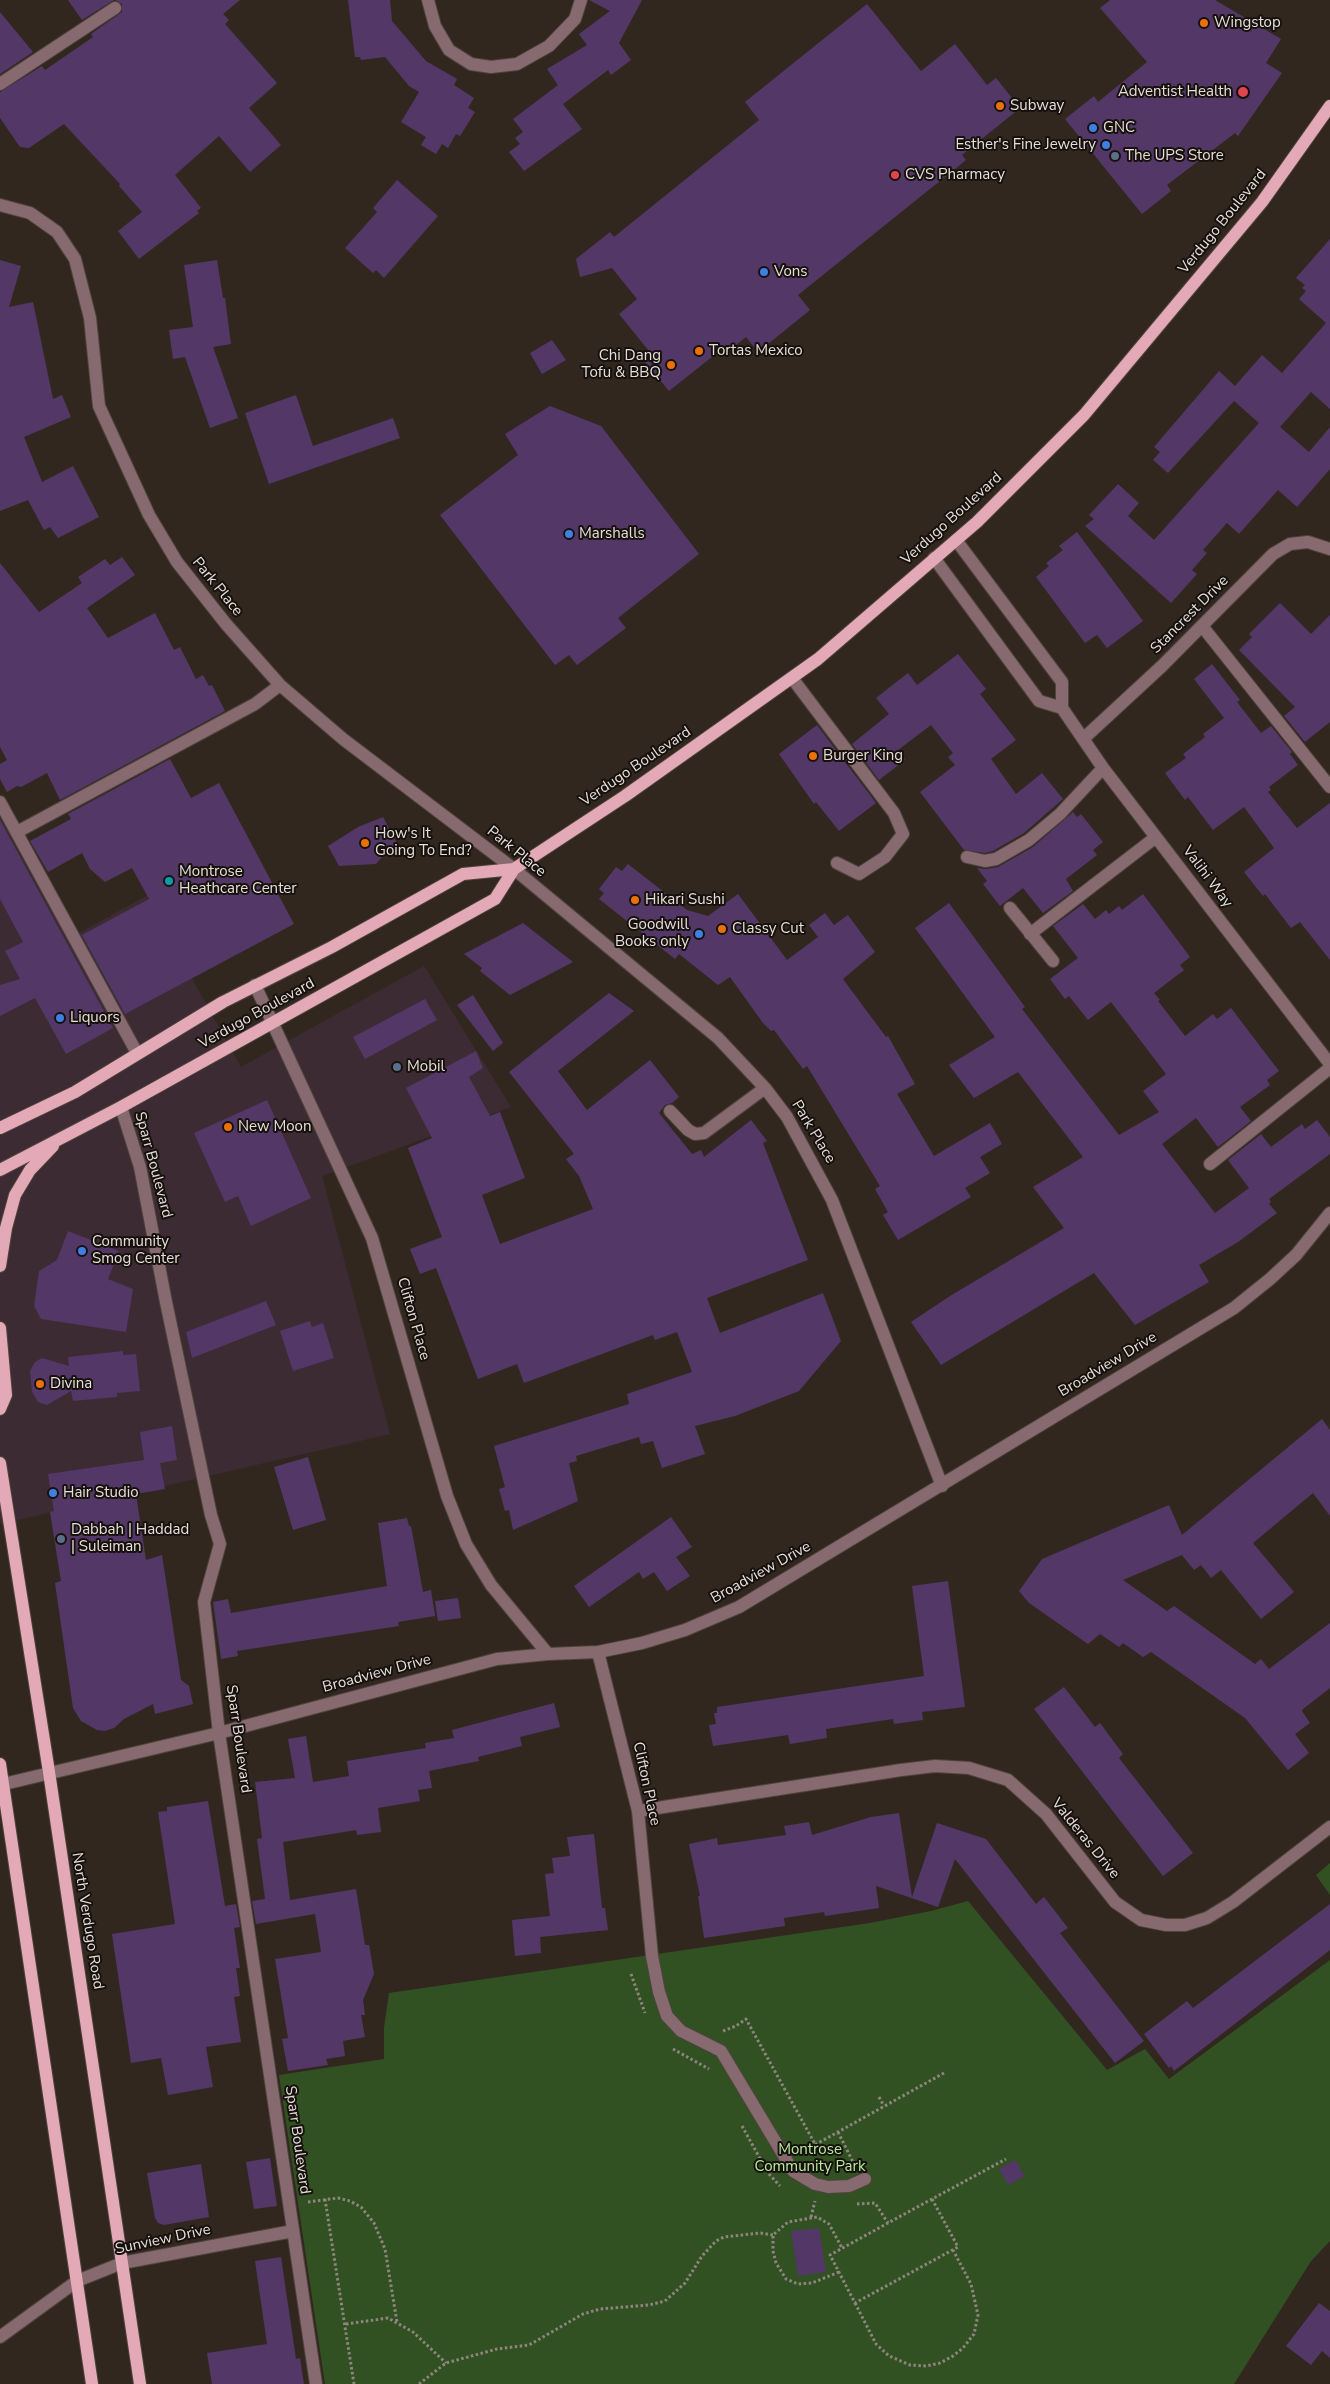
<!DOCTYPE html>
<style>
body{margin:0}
canvas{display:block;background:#32271f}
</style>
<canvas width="1330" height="2384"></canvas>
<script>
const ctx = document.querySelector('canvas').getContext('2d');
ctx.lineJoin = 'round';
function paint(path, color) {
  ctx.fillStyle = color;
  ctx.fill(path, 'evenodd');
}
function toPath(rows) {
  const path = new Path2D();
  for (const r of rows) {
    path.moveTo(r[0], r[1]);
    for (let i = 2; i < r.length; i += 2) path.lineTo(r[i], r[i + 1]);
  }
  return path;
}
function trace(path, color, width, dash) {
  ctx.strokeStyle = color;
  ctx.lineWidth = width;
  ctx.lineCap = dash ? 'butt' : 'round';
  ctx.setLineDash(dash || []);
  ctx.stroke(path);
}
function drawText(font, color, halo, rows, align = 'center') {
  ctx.font = font + ' "Nunito Sans",sans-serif';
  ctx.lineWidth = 4;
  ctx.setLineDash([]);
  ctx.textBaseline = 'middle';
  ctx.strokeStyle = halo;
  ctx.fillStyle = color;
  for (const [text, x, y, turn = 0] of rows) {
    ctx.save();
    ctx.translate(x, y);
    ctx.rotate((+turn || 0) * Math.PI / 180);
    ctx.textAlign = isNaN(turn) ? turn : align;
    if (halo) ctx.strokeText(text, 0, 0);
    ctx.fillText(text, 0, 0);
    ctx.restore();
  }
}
paint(toPath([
 [0,816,69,939,146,896,241,1067,424,966,511,1107,322,1176,390,1434,0,1524]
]), '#3d2b34');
paint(toPath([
 [1330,1863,1330,1895,1316,1875],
 [968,1901,1107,2070,1145,2049,1169,2079,1330,1960,1330,2241,1311,2261,1234,2384,325,2384,279,2075,384,2059,384,2028,389,1993,870,1923,931,1911]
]), '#325123');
paint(toPath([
 [68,0,114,0,82,20],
 [115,0,240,0,223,14,229,20,225,24,277,83,249,108,281,145,250,172,219,136,175,175,201,208,197,211,199,213,139,259,118,231,142,212,119,186,120,184,64,124,29,148,20,147,0,118,0,92,42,66,45,70,93,37,91,34,122,12,122,4],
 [348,0,390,0,392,21,426,61,457,79,454,85,474,98,468,108,475,112,460,136,456,134,448,148,442,144,436,154,421,145,426,137,401,122,419,92,409,86,385,57,361,60,360,57,355,57],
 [589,0,642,0,619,43,631,60,611,75,608,70,563,104,582,129,524,171,509,152,520,144,515,138,523,132,513,119,558,85,547,69,587,45,579,34,610,11],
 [1110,0,1215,0,1281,39,1266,63,1282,73,1238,136,1235,133,1167,185,1171,191,1142,214,1065,119,1094,96,1098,102,1147,62,1100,8],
 [867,4,921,71,955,44,987,85,996,78,1020,108,962,155,966,160,798,295,810,310,758,352,746,337,731,349,727,345,669,391,645,362,653,356,619,314,637,299,612,268,580,277,576,259,610,232,614,237,759,120,745,102],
 [0,12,33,52,0,74],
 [397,180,438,216,384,278,376,270,373,273,345,248,377,212,373,208],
 [1330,239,1330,409,1311,392,1280,427,1309,452,1330,427,1330,469,1297,507,1278,490,1239,534,1227,523,1203,550,1207,553,1192,570,1197,574,1171,603,1085,526,1094,519,1089,515,1118,484,1139,503,1128,516,1154,540,1259,423,1234,401,1168,473,1153,460,1160,452,1154,447,1219,371,1235,386,1262,355,1282,373,1326,323,1299,299,1306,291,1302,288,1305,285,1296,278],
 [0,260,21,266,9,307,33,302,53,399,62,395,71,417,24,437,42,482,73,466,99,517,58,538,50,527,44,530,28,500,0,511],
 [217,260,223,298,225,298,231,344,213,347,238,418,210,428,185,357,173,359,169,330,193,327,184,265],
 [552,340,566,360,542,374,530,353],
 [296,395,313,446,393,418,400,438,269,484,245,413],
 [550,406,601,426,699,554,618,618,626,628,577,665,569,655,555,665,440,515,518,455,505,434],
 [1077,532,1143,621,1107,648,1097,635,1085,643,1036,577,1049,566,1046,563,1063,550,1059,546],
 [122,557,135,575,87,608,108,638,155,613,174,650,180,647,196,679,203,675,209,686,212,685,225,711,60,800,47,773,21,787,17,786,7,792,0,779,0,764,7,760,0,747,0,563,39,612,82,583,78,577,105,559,110,565],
 [1280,603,1311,634,1330,615,1330,722,1305,742,1284,716,1295,707,1239,650,1252,637,1249,634],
 [958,654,986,689,980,694,1016,740,991,759,1016,794,1042,773,1063,799,1024,833,993,851,985,853,964,850,920,792,955,765,948,757,953,753,931,725,898,750,905,760,879,780,852,744,889,714,876,698,908,673,917,685],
 [1212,664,1240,700,1237,702,1261,733,1271,726,1292,752,1290,754,1298,765,1269,787,1271,790,1268,792,1297,828,1330,803,1330,960,1300,922,1291,928,1265,894,1263,896,1244,872,1274,848,1244,807,1213,830,1188,797,1185,800,1165,773,1186,758,1183,754,1205,737,1203,734,1224,718,1194,679],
 [817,725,876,803,839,831,816,802,814,804,779,754],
 [170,759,191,798,219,783,294,924,125,1014,82,935,149,899,132,868,105,882,90,869,82,853,48,872,30,841,71,819,68,814],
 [1073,812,1077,817,1081,814,1103,842,1093,850,1097,855,1066,879,1073,891,1043,913,1023,888,1000,906,983,884,987,881,977,868,986,869,998,867,1033,847],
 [383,817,398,845,386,852,376,864,339,866,328,846,358,827],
 [0,820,113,1028,66,1054,35,998,0,1016,0,985,20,979,5,951,23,942,0,899],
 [628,864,687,910,708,916,738,894,787,960,818,937,809,925,825,913,834,925,848,915,875,952,843,979,886,1037,888,1036,915,1084,897,1094,934,1156,990,1123,1002,1144,980,1157,990,1173,965,1188,971,1197,898,1240,883,1215,888,1212,875,1189,880,1186,807,1066,803,1069,774,1030,771,1031,763,1023,730,977,718,985,679,954,675,959,599,899,604,893,599,889,616,867,622,871],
 [1143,894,1190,957,1180,965,1184,970,1154,993,1160,1000,1158,1001,1185,1036,1213,1014,1217,1019,1231,1008,1279,1071,1267,1080,1270,1085,1240,1107,1251,1121,1218,1147,1196,1118,1162,1144,1215,1213,1249,1188,1228,1160,1261,1134,1271,1147,1302,1124,1305,1129,1317,1120,1330,1137,1330,1154,1269,1199,1271,1202,1269,1204,1277,1213,1238,1242,1199,1265,1209,1282,1135,1325,1094,1273,941,1365,911,1322,950,1296,1064,1228,1033,1187,1083,1157,1018,1072,974,1098,949,1065,995,1037,915,928,949,903,1025,1007,1022,1009,1119,1135,1159,1112,1143,1091,1166,1074,1111,1002,1088,1020,1069,996,1065,999,1050,979,1078,958,1053,926,1083,904,1095,919,1106,910,1109,914,1119,906,1122,910],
 [523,923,573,962,510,995,480,971,482,968,464,954],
 [609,993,634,1011,558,1071,587,1110,650,1060,679,1097,672,1103,665,1105,659,1113,692,1154,701,1150,704,1157,751,1120,767,1141,763,1143,808,1260,707,1298,720,1333,823,1293,841,1341,799,1391,735,1416,695,1426,705,1454,662,1468,653,1441,641,1444,639,1437,576,1456,577,1461,569,1463,578,1501,513,1530,509,1510,505,1511,499,1489,505,1487,494,1446,629,1404,627,1394,692,1372,677,1332,655,1340,653,1335,524,1383,517,1364,478,1379,436,1268,420,1274,410,1249,442,1237,408,1148,432,1138,406,1088,476,1051,483,1068,469,1077,490,1116,500,1112,525,1178,482,1195,500,1244,593,1209,579,1176,566,1159,574,1154,509,1072],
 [473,995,503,1043,493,1051,457,1005],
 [425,999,437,1020,365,1059,353,1037],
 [267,1100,311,1198,251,1226,238,1196,225,1202,194,1133],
 [68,1231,119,1251,108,1279,133,1289,126,1332,41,1319,34,1306,39,1271,57,1260],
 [266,1301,276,1325,192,1358,186,1332],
 [310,1321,312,1327,323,1323,334,1358,293,1371,280,1331],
 [123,1351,123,1355,136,1354,140,1391,117,1393,117,1397,73,1401,71,1391,47,1405,38,1402,32,1392,30,1371,35,1362,42,1358,69,1366,68,1357],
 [1322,1419,1330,1430,1330,1516,1313,1493,1253,1543,1294,1592,1261,1619,1221,1570,1211,1578,1201,1565,1194,1570,1182,1555,1123,1580,1167,1611,1174,1606,1255,1664,1261,1659,1269,1669,1330,1623,1330,1688,1303,1709,1302,1711,1310,1723,1295,1734,1309,1753,1288,1770,1245,1718,1151,1652,1143,1657,1123,1643,1119,1647,1100,1634,1088,1644,1029,1603,1019,1591,1042,1559,1169,1505,1182,1535],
 [172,1426,177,1460,160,1463,165,1489,136,1494,146,1560,162,1555,181,1680,189,1686,193,1704,155,1714,153,1704,124,1719,114,1728,105,1731,97,1730,81,1721,73,1708,55,1583,61,1581,50,1512,54,1511,48,1474,144,1460,140,1432],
 [308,1457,326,1520,293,1530,274,1467],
 [671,1517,692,1547,676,1557,690,1576,667,1591,654,1572,643,1579,639,1572,589,1607,574,1586],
 [407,1518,409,1526,411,1526,423,1592,431,1590,435,1616,398,1622,399,1626,237,1651,238,1656,221,1659,213,1602,228,1599,231,1613,387,1586,378,1523],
 [948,1581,965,1707,922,1712,923,1720,894,1724,893,1719,826,1729,827,1738,790,1744,788,1735,713,1746,709,1725,716,1724,714,1713,717,1713,717,1707,924,1676,912,1586],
 [458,1598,461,1618,438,1621,435,1601],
 [1064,1687,1095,1727,1100,1723,1123,1754,1119,1758,1193,1853,1163,1876,1034,1709],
 [554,1703,560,1727,520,1737,522,1746,478,1757,479,1761,429,1771,432,1788,418,1790,420,1801,378,1808,381,1832,357,1835,356,1830,283,1842,290,1900,356,1889,365,1945,369,1945,374,1974,363,2000,365,2015,361,2015,365,2037,343,2041,345,2056,326,2059,328,2065,288,2071,282,2039,288,2038,275,1959,321,1952,315,1914,256,1924,252,1901,265,1899,257,1839,262,1838,255,1782,295,1778,288,1739,306,1736,313,1782,349,1776,347,1761,426,1748,425,1743,454,1738,452,1730],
 [208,1801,225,1906,236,1904,240,1927,234,1928,240,1968,236,1968,240,1996,234,1997,241,2042,206,2047,213,2087,168,2095,161,2058,131,2063,112,1934,175,1924,158,1812,167,1811,167,1807],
 [899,1813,912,1897,937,1823,986,1839,1036,1904,1044,1897,1068,1928,1060,1933,1144,2041,1115,2063,955,1859,938,1907,876,1886,879,1908,825,1916,824,1912,784,1918,785,1926,704,1938,698,1896,700,1896,689,1844,717,1838,718,1845,786,1835,784,1826,809,1822,812,1835,871,1817],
 [594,1834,602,1908,605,1908,608,1930,540,1937,541,1953,515,1956,512,1920,550,1916,545,1874,554,1873,552,1858,570,1856,567,1837],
 [1330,1904,1330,1950,1174,2071,1171,2066,1169,2068,1144,2034,1187,2001,1193,2008],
 [270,2158,277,2206,254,2209,246,2162],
 [1015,2160,1025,2176,1008,2185,999,2169],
 [201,2164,209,2217,164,2225,158,2223,155,2218,147,2173],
 [819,2228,826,2272,798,2276,791,2231],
 [281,2257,296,2359,300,2358,304,2384,212,2384,207,2353,267,2344,255,2261],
 [1319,2303,1330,2311,1330,2358,1322,2351,1311,2365,1286,2346]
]), '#523767');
const minor = toPath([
 [428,0,435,26,449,50,471,64,491,67,517,64,549,46,575,19,581,0],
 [0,84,115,8],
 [0,205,30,213,57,232,75,259,90,318,99,406,149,515,177,562,226,624,280,685,343,739,514,869,718,1038,765,1088,787,1117,832,1200,942,1486],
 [956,540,1062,682,1062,708,1103,768,1330,1064],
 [934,558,1039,701,1062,708],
 [1202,626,1330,787],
 [792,678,894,813,903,834,885,857,859,874,837,863],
 [1083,739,1162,666,1273,554,1290,544,1308,542,1330,549],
 [0,802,137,1053],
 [17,832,255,704,280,685],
 [967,857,985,861,996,859,1029,840,1060,814,1103,768],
 [1010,908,1053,961],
 [1030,934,1156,837],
 [255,985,372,1238,447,1496,466,1544,491,1585,548,1654],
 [121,1107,140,1167,166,1302,211,1515,220,1544,204,1602,219,1733,316,2384],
 [670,1111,688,1130,695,1134,704,1133,765,1088],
 [1210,1164,1330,1068],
 [598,1652,638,1811,652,1956,659,1992,667,2016,681,2031,721,2051,793,2171,815,2184,828,2187,849,2186,865,2179],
 [0,1785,219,1733,497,1659,548,1654,598,1652,642,1643,685,1630,739,1607,1234,1308,1270,1279,1296,1255,1330,1213],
 [638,1811,901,1770,935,1766,969,1768,1008,1780,1046,1814,1115,1902,1141,1920,1166,1925,1185,1925,1207,1918,1233,1902,1330,1827],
 [0,2337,77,2281,122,2263,293,2231]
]);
const major = toPath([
 [0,1128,75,1092,223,1002,332,947,463,874,514,869],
 [0,1170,121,1107,495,899,514,869,625,796,818,659,977,522,1084,415,1262,202,1330,106],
 [0,1266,6,1228,15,1195,30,1170,53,1146],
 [0,1328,6,1395,0,1409],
 [0,1463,49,1772,140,2384],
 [0,1764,92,2384]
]);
trace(minor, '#4f443d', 14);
trace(major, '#4f443d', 14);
trace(toPath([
 [631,1974,645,2013],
 [723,2031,736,2026,746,2019,815,2144],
 [673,2049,709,2069],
 [879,2097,884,2106],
 [742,2126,768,2173,780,2186],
 [838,2132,854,2164],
 [802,2152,944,2073],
 [325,2199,354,2384],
 [932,2199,958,2247,855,2303,830,2255,888,2223,932,2199,1006,2159],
 [308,2202,338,2198,350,2201,361,2207,374,2223,385,2249,397,2322],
 [857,2204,875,2203,888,2223],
 [811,2217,815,2201],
 [839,2272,812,2283,798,2284,786,2279,776,2263,773,2251,773,2235,788,2222,817,2217,829,2224,842,2248],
 [855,2303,876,2344,889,2356,910,2365,926,2366,940,2363,953,2356,963,2348,974,2334,978,2315,971,2284,953,2250],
 [346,2324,388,2318,413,2332,446,2363],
 [419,2384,446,2363,497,2349,529,2345,583,2314,600,2309,649,2305,665,2301,685,2283,702,2256,716,2241,724,2237,760,2233,773,2235]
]), '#8e857e', 3, [2.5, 2.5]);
trace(minor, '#876a70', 12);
trace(major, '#e4a9b6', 12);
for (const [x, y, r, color] of [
 [1204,23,5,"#e8710a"],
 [1243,92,6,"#e0444e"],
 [1000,106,5,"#e8710a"],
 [1093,128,5,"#3f7fe0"],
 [1106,145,5,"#3f7fe0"],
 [1115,156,5,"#5c6f8a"],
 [895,175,5,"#e0444e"],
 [764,272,5,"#3f7fe0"],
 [699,351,5,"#e8710a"],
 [671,365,5,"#e8710a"],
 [569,534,5,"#3f7fe0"],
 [813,756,5,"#e8710a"],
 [365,843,5,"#e8710a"],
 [169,881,5,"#0f9aa8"],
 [635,900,5,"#e8710a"],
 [722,929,5,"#e8710a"],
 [699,934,5,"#3f7fe0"],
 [60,1018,5,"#3f7fe0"],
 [397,1067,5,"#5c6f8a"],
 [228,1127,5,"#e8710a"],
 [82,1251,5,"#3f7fe0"],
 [40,1384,5,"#e8710a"],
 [53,1493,5,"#3f7fe0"],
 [61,1539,5,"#5c6f8a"]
]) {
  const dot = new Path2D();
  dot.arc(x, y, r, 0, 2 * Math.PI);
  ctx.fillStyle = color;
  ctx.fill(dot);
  trace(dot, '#16110d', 2);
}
drawText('15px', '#e6dfd9', '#16110d', [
 ["Wingstop",1214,23],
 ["Adventist Health",1232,92,"right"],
 ["Subway",1010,106],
 ["GNC",1103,128],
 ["Esther's Fine Jewelry",1096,145,"right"],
 ["The UPS Store",1125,156],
 ["CVS Pharmacy",905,175],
 ["Vons",774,272],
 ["Tortas Mexico",709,351],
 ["Chi Dang",661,356,"right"],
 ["Tofu & BBQ",661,373,"right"],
 ["Marshalls",579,534],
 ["Burger King",823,756],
 ["How's It",375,834],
 ["Going To End?",375,851],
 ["Montrose",179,872],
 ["Heathcare Center",179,889],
 ["Hikari Sushi",645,900],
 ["Goodwill",689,925,"right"],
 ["Books only",689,942,"right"],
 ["Classy Cut",732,929],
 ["Liquors",70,1018],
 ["Mobil",407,1067],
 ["New Moon",238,1127],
 ["Community",92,1242],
 ["Smog Center",92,1259],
 ["Divina",50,1384],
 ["Hair Studio",63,1493],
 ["Dabbah | Haddad",71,1530],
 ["| Suleiman",71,1547]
], 'left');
drawText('15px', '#e6dfd9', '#16110d', [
 ["Verdugo Boulevard",1223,222,-51],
 ["Verdugo Boulevard",952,519,-42],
 ["Park Place",217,587,51],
 ["Stancrest Drive",1190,615,-45],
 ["Verdugo Boulevard",636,767,-34],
 ["Park Place",516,852,39],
 ["Valihi Way",1207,877,53],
 ["Verdugo Boulevard",257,1014,-29],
 ["Park Place",813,1132,59],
 ["Sparr Boulevard",153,1165,75],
 ["Clifton Place",413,1319,74],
 ["Broadview Drive",1108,1365,-31],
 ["Broadview Drive",761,1573,-29],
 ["Broadview Drive",377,1674,-15],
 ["Sparr Boulevard",238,1739,82],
 ["Clifton Place",646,1784,78],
 ["Valderas Drive",1085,1839,51],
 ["North Verdugo Road",87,1921,81],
 ["Sparr Boulevard",297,2140,82],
 ["Sunview Drive",163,2240,-12]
]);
drawText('15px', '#b7eb9f', '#16110d', [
 ["Montrose",810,2150],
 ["Community Park",810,2167]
]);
</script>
